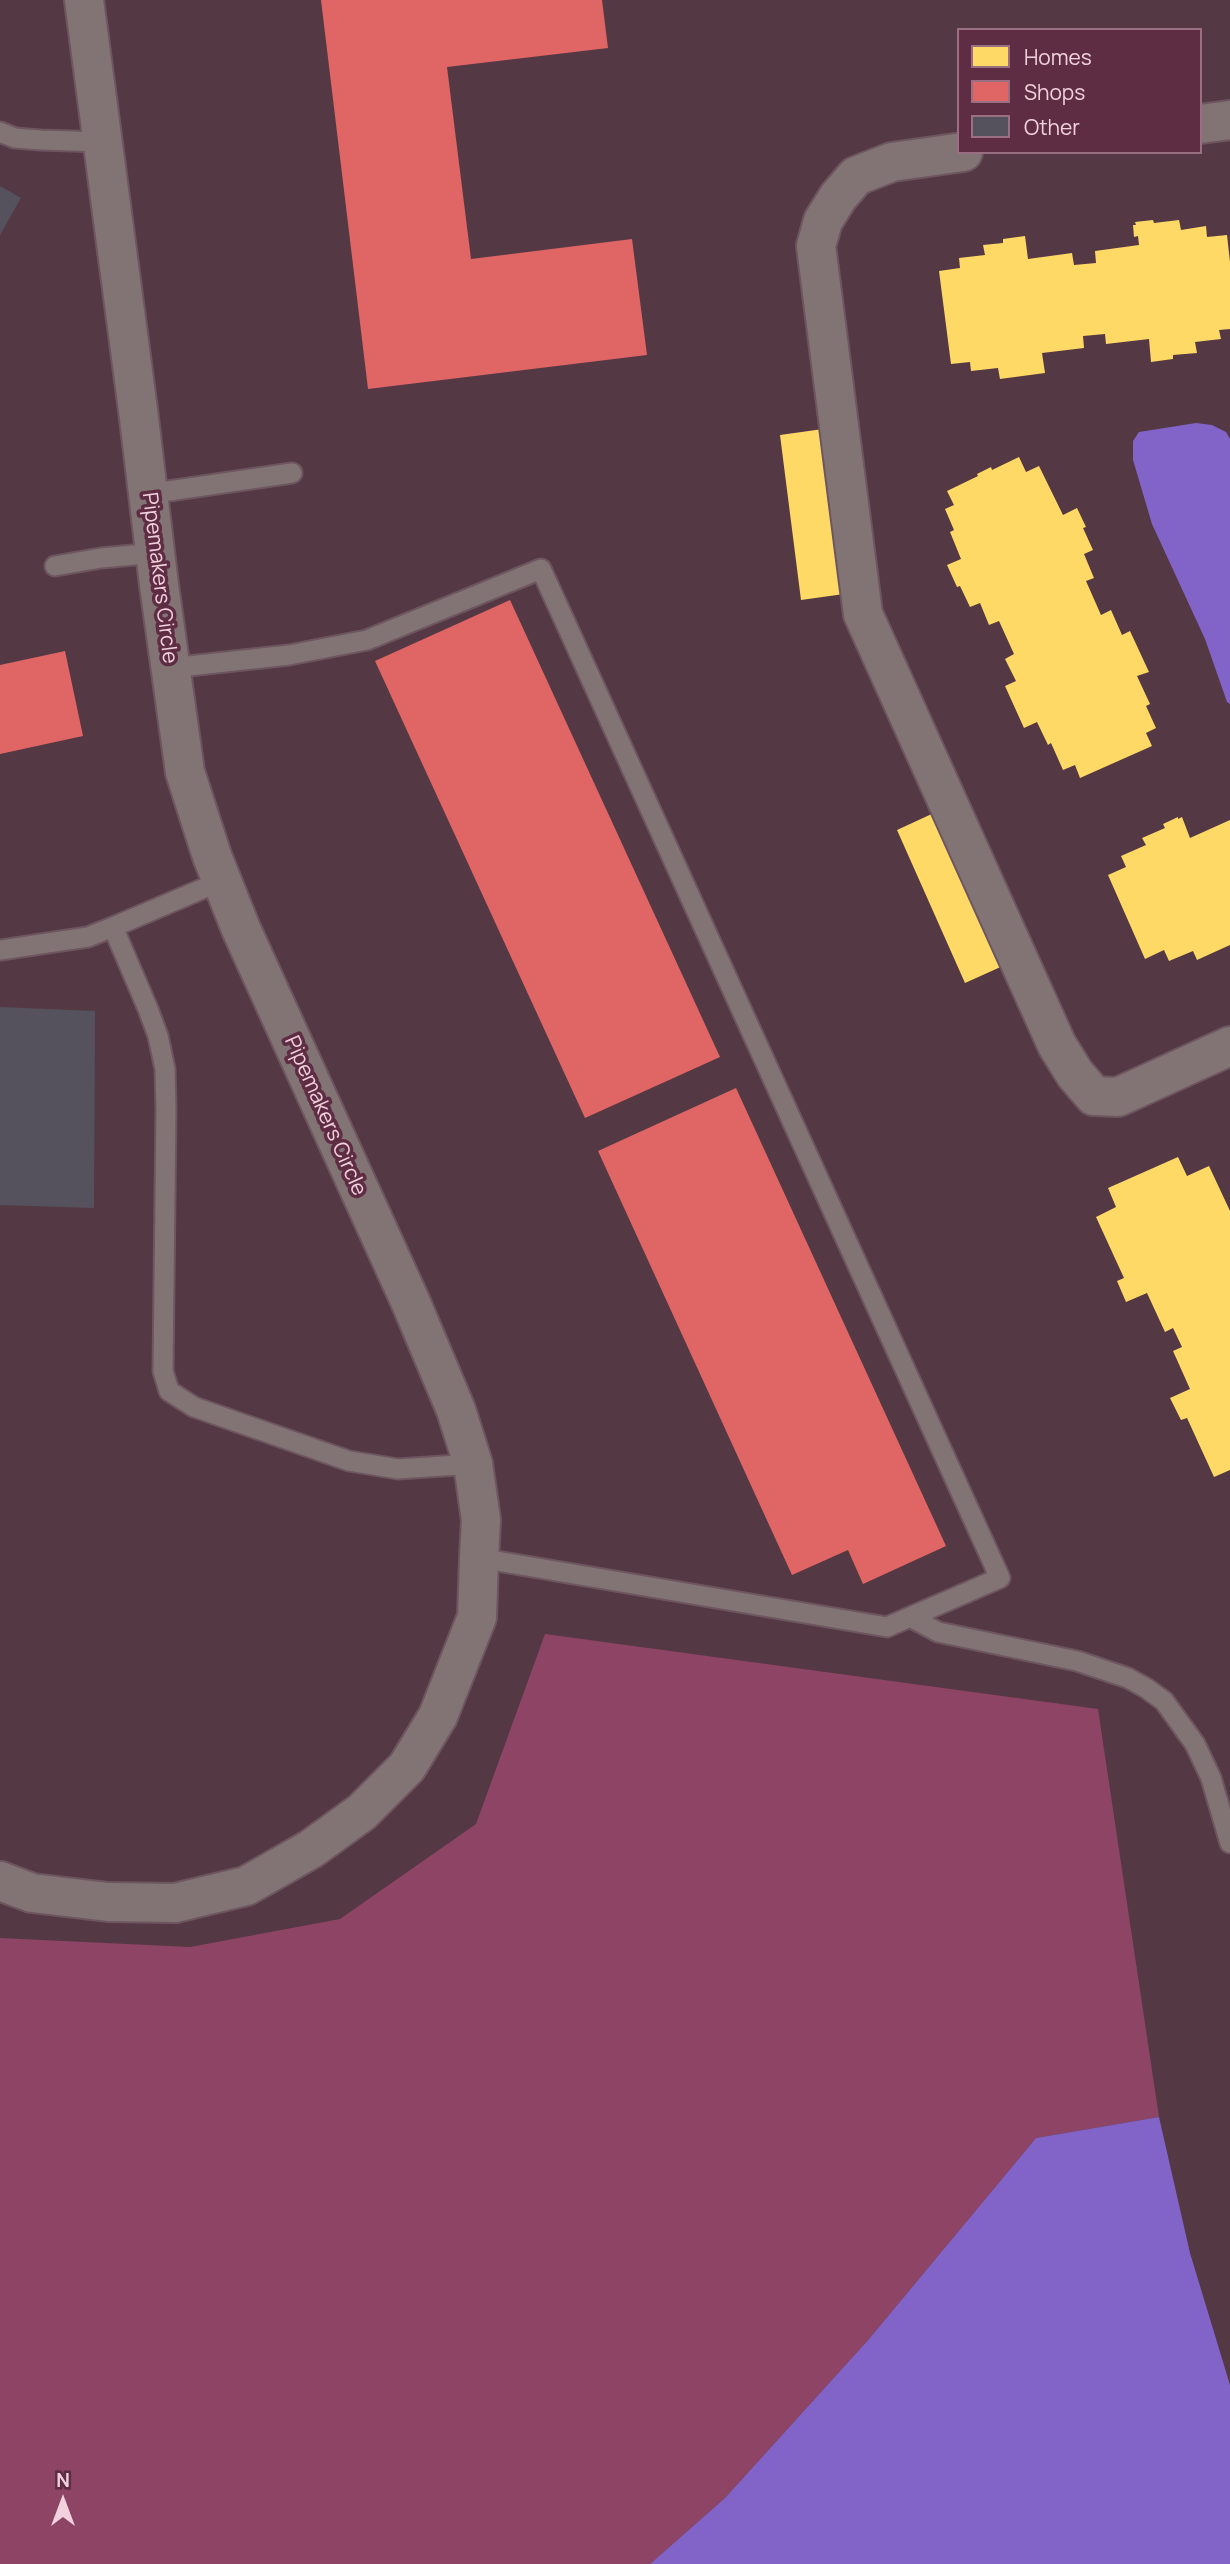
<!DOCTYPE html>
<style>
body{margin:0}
#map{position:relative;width:1230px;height:2564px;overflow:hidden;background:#543844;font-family:Manrope,sans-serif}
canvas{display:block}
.legend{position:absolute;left:957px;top:28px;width:245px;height:126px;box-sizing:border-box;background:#5f2d43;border:2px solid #996f81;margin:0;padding:9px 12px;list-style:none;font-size:21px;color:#f1d1dd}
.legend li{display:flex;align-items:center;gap:14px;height:35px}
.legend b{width:35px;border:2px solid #996f81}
.north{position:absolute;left:28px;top:2466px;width:70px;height:70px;-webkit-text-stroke:5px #5f2d43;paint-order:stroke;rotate:0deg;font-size:19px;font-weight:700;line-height:28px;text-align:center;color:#f1d1dd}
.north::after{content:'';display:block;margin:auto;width:24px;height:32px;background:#f1d1dd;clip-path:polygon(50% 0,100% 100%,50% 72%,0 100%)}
</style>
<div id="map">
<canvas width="1230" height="2564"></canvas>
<ul class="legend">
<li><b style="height:19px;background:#ffd966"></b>Homes</li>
<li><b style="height:19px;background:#e06666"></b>Shops</li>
<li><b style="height:19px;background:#55525e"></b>Other</li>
</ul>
<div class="north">N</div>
</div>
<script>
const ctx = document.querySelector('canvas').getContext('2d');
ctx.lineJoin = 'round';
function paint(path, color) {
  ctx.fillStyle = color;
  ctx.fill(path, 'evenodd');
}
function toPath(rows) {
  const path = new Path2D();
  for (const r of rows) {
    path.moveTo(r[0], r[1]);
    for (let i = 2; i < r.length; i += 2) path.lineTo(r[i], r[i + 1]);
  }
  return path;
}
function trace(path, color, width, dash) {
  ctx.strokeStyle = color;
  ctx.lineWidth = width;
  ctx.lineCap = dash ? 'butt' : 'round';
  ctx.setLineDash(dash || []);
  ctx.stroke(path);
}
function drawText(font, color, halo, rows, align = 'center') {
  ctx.font = font + ' Manrope,sans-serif';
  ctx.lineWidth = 7;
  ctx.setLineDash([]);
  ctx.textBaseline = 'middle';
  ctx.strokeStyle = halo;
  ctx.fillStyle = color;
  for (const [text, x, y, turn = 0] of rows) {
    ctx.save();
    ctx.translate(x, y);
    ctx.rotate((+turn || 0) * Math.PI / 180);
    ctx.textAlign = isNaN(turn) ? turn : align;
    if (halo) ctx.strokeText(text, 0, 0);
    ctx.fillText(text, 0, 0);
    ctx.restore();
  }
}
paint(toPath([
 [545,1634,1098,1709,1159,2117,1036,2138,869,2339,725,2498,650,2564,0,2564,0,1938,190,1947,340,1919,476,1824]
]), '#8e4465');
paint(toPath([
 [1196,423,1212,425,1226,432,1230,439,1230,704,1227,702,1205,639,1152,524,1133,460,1133,441,1139,432],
 [1159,2117,1190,2253,1230,2385,1230,2564,650,2564,725,2498,869,2339,1036,2138]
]), '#8264c9');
paint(toPath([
 [1153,220,1154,223,1179,220,1181,230,1206,226,1207,237,1227,235,1230,262,1230,329,1219,330,1221,339,1195,342,1197,353,1173,355,1173,359,1151,362,1149,339,1106,344,1105,334,1083,336,1084,348,1042,353,1045,373,1000,379,998,368,971,371,970,362,951,364,939,271,960,268,959,258,985,255,983,245,1003,243,1003,239,1025,236,1028,259,1072,253,1074,265,1096,263,1095,251,1139,245,1138,236,1134,237,1133,225,1136,225,1135,222],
 [823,429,844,594,801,600,780,435],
 [1019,457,1026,472,1039,466,1063,515,1077,508,1086,527,1083,528,1093,550,1084,554,1094,578,1086,581,1101,615,1111,610,1122,635,1130,631,1149,672,1137,676,1150,704,1146,706,1156,728,1146,733,1152,746,1080,778,1075,765,1063,770,1051,743,1048,745,1037,722,1024,728,1005,686,1016,681,1005,659,1014,654,999,621,989,625,980,603,970,607,960,586,957,587,947,565,961,559,950,532,954,530,945,509,954,505,947,491,978,476,977,474,991,467,992,470],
 [936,812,1005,965,965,983,897,830],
 [1178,817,1178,819,1182,817,1190,838,1230,820,1230,945,1197,960,1193,951,1169,961,1164,950,1145,959,1108,875,1126,867,1121,856,1146,845,1142,838,1165,828,1163,824],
 [1178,1157,1187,1176,1209,1166,1230,1211,1230,1470,1214,1477,1187,1418,1181,1420,1170,1398,1190,1389,1173,1351,1182,1347,1173,1328,1165,1332,1147,1293,1126,1302,1117,1281,1124,1278,1096,1217,1116,1207,1108,1188]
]), '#ffd966');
paint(toPath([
 [321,0,602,0,608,48,447,67,471,259,632,239,647,355,368,389],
 [510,600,720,1057,585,1118,375,661],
 [65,651,83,736,0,754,0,665],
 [736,1088,946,1546,863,1584,848,1550,792,1575,598,1151]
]), '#e06666');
paint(toPath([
 [0,186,21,198,0,235],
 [0,1007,95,1011,94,1208,0,1205]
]), '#55525e');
const lane = toPath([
 [0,132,15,138,41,140,102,142],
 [148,494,292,473],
 [55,566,101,558,155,553],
 [170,668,289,655,367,640,541,569,1000,1578,887,1627,479,1558],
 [221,881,113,927,148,1009,158,1036,165,1069,166,1109,163,1371,169,1391,194,1407,349,1461,398,1469,473,1464],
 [0,950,88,937,113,927],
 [910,1617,938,1632,1077,1661,1128,1678,1146,1688,1164,1701,1195,1744,1211,1778,1230,1843]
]);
const street = toPath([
 [1200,124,1230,120],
 [963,152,892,162,856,176,838,197,823,221,816,246,863,614,1057,1045,1075,1074,1094,1096,1118,1097,1230,1046],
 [0,1881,32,1893,108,1902,175,1903,246,1886,311,1849,362,1812,407,1767,438,1716,477,1617,479,1558,481,1520,473,1464,456,1410,411,1303,241,929,212,856,185,772,159,585,138,410,84,0]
]);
trace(lane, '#6e5660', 23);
trace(street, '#6e5660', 42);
trace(lane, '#827474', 19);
trace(street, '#827474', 38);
drawText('21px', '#f1d1dd', '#5f2d43', [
 ["Pipemakers Circle",159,578,83],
 ["Pipemakers Circle",325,1116,66]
]);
</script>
